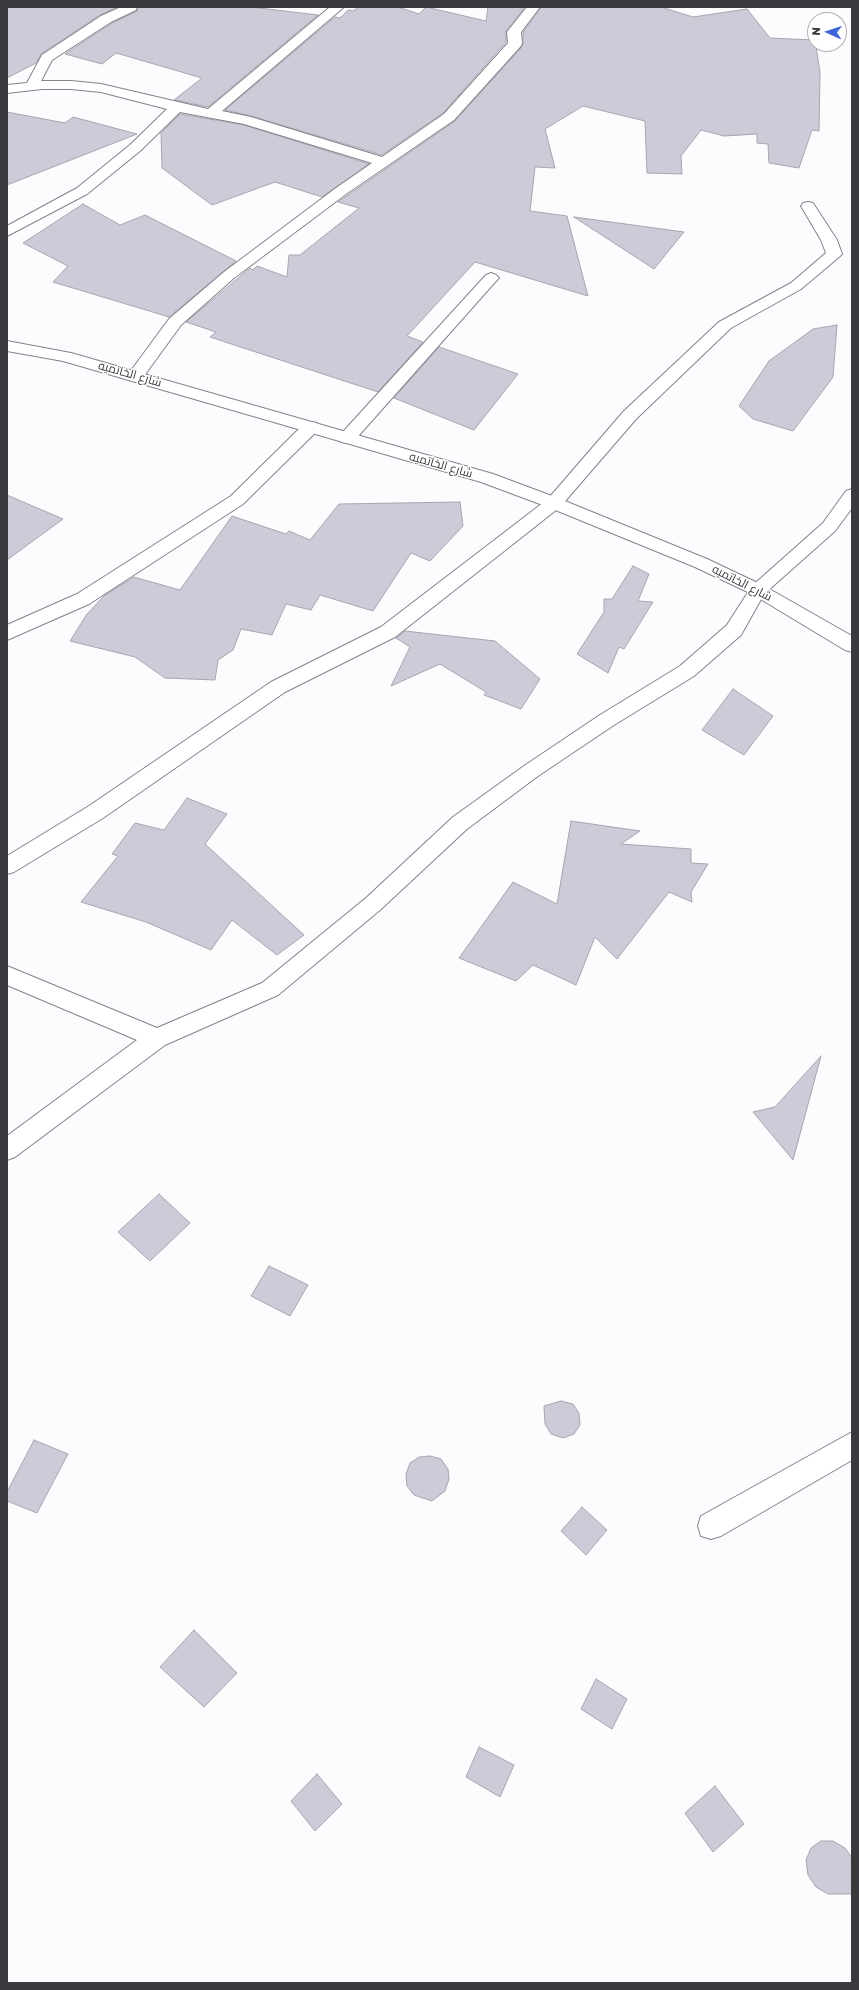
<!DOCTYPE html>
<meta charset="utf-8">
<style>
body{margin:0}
#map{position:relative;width:859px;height:1990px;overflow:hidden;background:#fcfbfe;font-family:"Golos Text",sans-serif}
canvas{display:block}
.frame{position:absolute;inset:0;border:8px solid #3b393e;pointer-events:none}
.north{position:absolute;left:807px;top:12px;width:40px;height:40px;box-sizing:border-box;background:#fff;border:1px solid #b1b0b2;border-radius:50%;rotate:273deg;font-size:11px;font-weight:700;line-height:16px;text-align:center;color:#3b393e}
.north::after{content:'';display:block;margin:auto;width:14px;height:18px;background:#3f67d8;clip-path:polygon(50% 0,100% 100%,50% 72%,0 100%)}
</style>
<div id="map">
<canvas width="859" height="1990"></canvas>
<div class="frame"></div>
<div class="north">N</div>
</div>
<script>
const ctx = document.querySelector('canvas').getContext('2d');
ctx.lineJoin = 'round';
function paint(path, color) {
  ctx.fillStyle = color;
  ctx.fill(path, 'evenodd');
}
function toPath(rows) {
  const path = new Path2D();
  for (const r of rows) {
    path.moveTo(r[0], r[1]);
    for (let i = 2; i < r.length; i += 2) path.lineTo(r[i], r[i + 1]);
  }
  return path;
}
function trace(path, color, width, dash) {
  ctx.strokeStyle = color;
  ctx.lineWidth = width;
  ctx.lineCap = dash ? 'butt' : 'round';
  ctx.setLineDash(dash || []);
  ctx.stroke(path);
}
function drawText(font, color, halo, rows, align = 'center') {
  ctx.font = font + ' "Golos Text",Cairo,sans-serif';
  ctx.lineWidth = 3;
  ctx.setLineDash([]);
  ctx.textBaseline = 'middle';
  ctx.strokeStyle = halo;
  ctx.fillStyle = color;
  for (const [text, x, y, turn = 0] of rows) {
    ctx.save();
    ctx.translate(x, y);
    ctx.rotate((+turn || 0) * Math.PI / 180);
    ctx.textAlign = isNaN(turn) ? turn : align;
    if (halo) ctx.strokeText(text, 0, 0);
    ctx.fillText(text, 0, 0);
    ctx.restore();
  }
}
const building = toPath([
 [7,7,117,7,100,15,41,54,36,63,7,78,7,7],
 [138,7,251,7,318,15,208,107,174,100,202,78,116,53,102,64,65,54,112,23,137,11,138,7],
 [359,7,398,7,419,14,426,7,486,21,488,7,525,7,506,31,506,42,443,113,382,155,251,116,225,110,335,17,340,18,348,10,353,11,359,7],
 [541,7,661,7,693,17,747,9,770,38,815,40,820,72,819,131,812,130,799,168,769,163,768,144,757,143,757,134,724,136,701,130,681,156,682,174,647,173,645,121,583,106,545,129,555,168,535,167,530,211,567,216,588,296,475,262,407,336,423,342,378,392,210,337,216,332,186,322,250,268,253,270,257,266,287,277,289,255,300,255,359,208,338,202,455,121,521,48,523,44,523,32,541,7],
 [7,112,65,123,73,117,137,134,7,185,7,112],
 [180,114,244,125,369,164,322,197,275,182,212,205,162,168,161,133,180,114],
 [83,204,120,225,145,215,236,261,169,317,53,282,68,266,23,243,83,204],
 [574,217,684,232,654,269,574,217],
 [837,325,833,377,793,431,753,419,739,406,769,361,813,329,837,325],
 [439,347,518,374,474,430,394,398,439,347],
 [7,495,63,519,7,560,7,495],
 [460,502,463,526,430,561,411,553,373,611,320,595,311,610,286,604,272,635,241,629,233,650,218,660,215,680,165,678,135,657,70,641,87,614,105,595,134,577,180,590,232,516,286,534,289,531,310,540,339,504,460,502],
 [633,566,649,574,638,601,653,602,624,649,619,647,608,673,577,654,604,612,604,599,612,599,633,566],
 [405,631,495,641,540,679,521,709,484,695,486,692,440,664,391,686,410,647,396,638,405,631],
 [733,689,773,716,744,755,702,730,733,689],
 [187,798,227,814,205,844,304,935,277,955,232,920,211,950,146,922,81,902,118,856,112,854,135,823,164,830,187,798],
 [571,821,640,831,621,844,691,849,691,863,708,864,691,892,692,902,669,892,617,959,595,937,576,985,533,965,516,981,459,958,513,882,557,904,571,821],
 [821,1056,793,1160,753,1112,775,1107,821,1056],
 [159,1194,190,1223,150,1261,118,1232,159,1194],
 [269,1266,308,1285,290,1316,251,1296,269,1266],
 [561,1401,573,1404,579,1413,580,1425,574,1434,563,1438,551,1434,545,1424,544,1406,561,1401],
 [34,1440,68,1454,37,1513,7,1501,7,1492,34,1440],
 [430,1456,441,1459,448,1469,449,1479,445,1491,432,1501,414,1495,407,1486,406,1474,410,1463,419,1457,430,1456],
 [582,1507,607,1530,586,1555,561,1531,582,1507],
 [194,1630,237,1673,204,1707,160,1667,194,1630],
 [596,1679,627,1699,612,1729,581,1709,596,1679],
 [479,1747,514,1765,500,1797,466,1777,479,1747],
 [317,1774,342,1804,315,1831,291,1801,317,1774],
 [715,1786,744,1824,713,1852,685,1813,715,1786],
 [821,1841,833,1841,845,1848,852,1858,852,1894,828,1894,816,1887,808,1875,806,1860,811,1848,821,1841]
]);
paint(building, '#cfcad7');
trace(building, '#a9a4b0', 1);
const street = toPath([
 [121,7,137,7,136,10,111,22,52,60,41,81,71,81,101,84,208,109,330,7,344,7,222,111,251,117,382,157,444,114,508,43,507,32,527,7,540,7,521,32,522,44,520,47,454,120,346,194,234,278,181,325,141,380,135,381,129,380,127,376,169,319,224,272,336,188,372,163,244,124,180,112,140,151,87,194,7,236,7,226,77,188,130,145,167,109,101,92,71,89,42,89,7,93,7,85,27,83,42,55,101,16,121,7],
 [808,202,813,203,837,240,842,254,839,257,801,289,731,328,636,419,560,507,395,637,285,692,103,818,14,872,7,874,7,856,89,806,271,682,381,627,548,499,624,411,719,322,791,283,826,253,821,240,801,206,803,203,808,202],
 [491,273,496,275,499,278,496,281,353,442,347,443,341,442,339,438,341,434,486,275,491,273],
 [311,422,317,423,319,427,317,431,243,504,89,604,7,640,7,625,77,594,231,496,305,423,311,422],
 [852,489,852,508,835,531,764,594,741,635,694,676,614,725,538,776,467,829,380,910,278,995,165,1045,15,1157,7,1160,7,1136,137,1040,7,985,7,966,157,1028,262,983,366,898,453,817,524,766,600,715,680,666,727,625,752,586,823,523,846,491,852,489],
 [852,1432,852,1460,721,1536,711,1539,701,1536,698,1526,701,1516,852,1432]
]);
const secondary = toPath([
 [7,341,71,353,493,474,560,499,707,559,764,586,852,636,852,652,845,650,752,594,695,567,548,507,481,482,63,361,7,351,7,341]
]);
trace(street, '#86818d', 2);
trace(secondary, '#86818d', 2);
paint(street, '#fff');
paint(secondary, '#fff');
drawText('12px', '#3b393e', '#fff', [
 ["شارع الخاتميه",130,374,16],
 ["شارع الخاتميه",441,465,16],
 ["شارع الخاتميه",742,583,27]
]);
</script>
